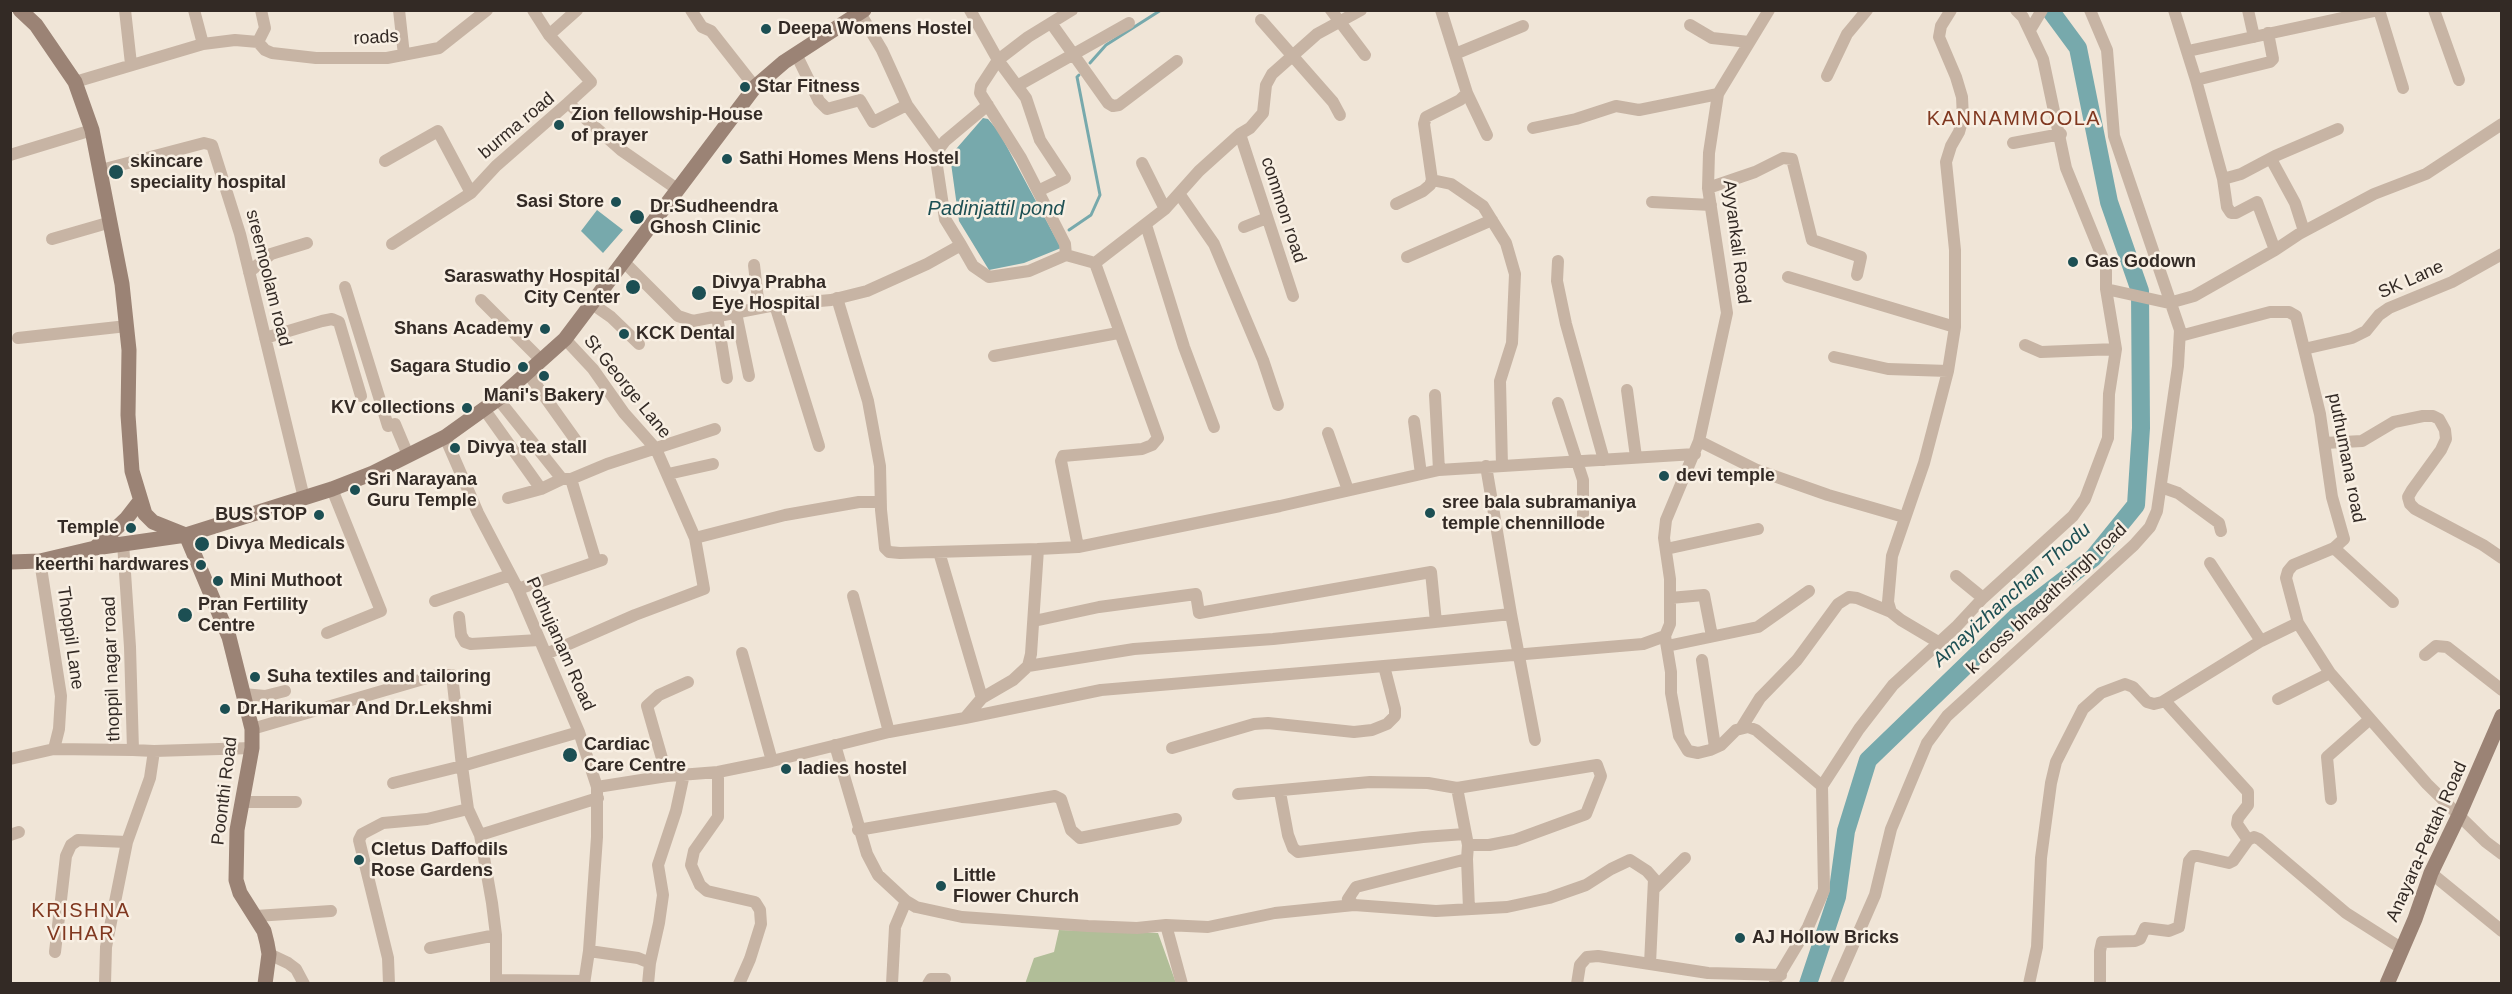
<!DOCTYPE html>
<style>
body{margin:0}
#map{position:relative;width:2512px;height:994px;overflow:hidden;background:#f0e5d7;font-family:Arial,sans-serif}
canvas{display:block}
.frame{position:absolute;inset:0;border:12px solid #332a25;pointer-events:none}
</style>
<div id="map">
<canvas width="2512" height="994"></canvas>
<div class="frame"></div>
</div>
<script>
const ctx = document.querySelector('canvas').getContext('2d');
ctx.lineJoin = 'round';
function paint(path, color) {
  ctx.fillStyle = color;
  ctx.fill(path, 'evenodd');
}
function toPath(rows) {
  const path = new Path2D();
  for (const r of rows) {
    path.moveTo(r[0], r[1]);
    for (let i = 2; i < r.length; i += 2) path.lineTo(r[i], r[i + 1]);
  }
  return path;
}
function trace(path, color, width, dash) {
  ctx.strokeStyle = color;
  ctx.lineWidth = width;
  ctx.lineCap = dash ? 'butt' : 'round';
  ctx.setLineDash(dash || []);
  ctx.stroke(path);
}
function drawText(font, color, halo, rows, align = 'center') {
  ctx.font = font + ' Arial,sans-serif';
  ctx.lineWidth = 5;
  ctx.setLineDash([]);
  ctx.textBaseline = 'middle';
  ctx.strokeStyle = halo;
  ctx.fillStyle = color;
  for (const [text, x, y, turn = 0] of rows) {
    ctx.save();
    ctx.translate(x, y);
    ctx.rotate((+turn || 0) * Math.PI / 180);
    ctx.textAlign = isNaN(turn) ? turn : align;
    if (halo) ctx.strokeText(text, 0, 0);
    ctx.fillText(text, 0, 0);
    ctx.restore();
  }
}
paint(toPath([
 [1059,930,1158,933,1176,983,1025,984,1034,958,1054,952]
]), '#b1be98');
paint(toPath([
 [983,118,988,119,999,132,1061,248,1024,263,989,270,959,221,950,156],
 [597,210,623,230,603,253,581,231]
]), '#77a9ac');
trace(toPath([
 [1090,63,1106,45,1161,10],
 [1069,230,1091,215,1100,195,1077,77,1079,75]
]), '#77a9ac', 3);
trace(toPath([
 [1808,984,1837,897,1846,831,1868,760,2016,617,2093,558,2136,505,2141,428,2140,291,2109,202,2078,48,2050,10]
]), '#77a9ac', 18);
trace(toPath([
 [125,10,131,64],
 [194,10,203,44],
 [399,10,404,55],
 [533,10,549,35,591,82,568,103],
 [691,10,702,27,711,31,755,87],
 [970,10,998,60,981,86,980,93,1021,158,1065,244,1066,255],
 [1331,10,1365,55],
 [2174,10,2196,80,2223,179,2227,207,2231,213,2236,213,2257,202,2275,250],
 [2248,10,2254,37],
 [2379,10,2403,88],
 [2434,10,2459,80],
 [1261,20,1333,102,1340,115],
 [1051,23,1108,103,1113,106,1119,105,1177,61],
 [1690,25,1712,38,1749,42],
 [2030,30,2042,10],
 [549,35,577,10],
 [258,42,265,50,272,53,316,58,387,58,439,48,487,10],
 [2188,51,2379,10],
 [796,54,819,101,827,109,860,100,873,122,907,105,882,50,860,13],
 [1455,54,1523,26],
 [1827,76,1847,34,1867,10],
 [2196,80,2270,62,2273,59,2268,33],
 [75,82,203,44,235,40,258,42,265,28,261,10],
 [1017,86,1129,23],
 [1467,93,1487,135],
 [907,105,939,149],
 [1533,128,1576,119,1616,106,1639,110,1718,94],
 [1240,134,1293,296],
 [2013,143,2061,134],
 [10,155,92,130],
 [2271,159,2295,203,2304,231],
 [385,161,438,131,471,193],
 [1142,163,1165,209],
 [101,170,204,143,212,145,240,234,304,498],
 [2223,179,2241,174,2275,156,2338,129],
 [1432,180,1451,184,1483,206,1506,243,1515,274,1512,343,1500,381,1502,466],
 [1708,188,1755,172,1783,158,1792,159,1812,240,1861,257,1857,275],
 [1038,191,1065,178,1040,140,1026,98,998,60,1028,37,1072,10],
 [1180,195,1214,244,1263,360,1278,405],
 [1652,202,1711,205],
 [1396,204,1423,191,1430,185,1432,180,1424,124,1426,117,1460,100,1467,93,1441,10],
 [1146,225,1184,347,1214,427],
 [1244,227,1267,218],
 [52,239,111,222],
 [392,244,471,193,496,166,568,103,621,150,677,189],
 [961,245,945,219,937,166,939,149,945,141,988,105],
 [1066,255,1095,263,1165,209,1199,171,1240,134,1250,128,1263,113,1266,85,1272,74,1317,34,1361,10],
 [1407,257,1492,220],
 [623,261,678,316,693,321,775,305,831,300,867,291,927,264,961,245,973,266,989,277,1029,271,1066,255],
 [1558,261,1557,281,1566,324,1604,460],
 [754,265,759,308],
 [249,272,271,254,307,243],
 [1788,277,1955,327],
 [345,287,388,426,395,424,408,455],
 [2106,289,2169,303,2194,296,2275,250,2299,234,2374,194,2426,174,2502,124],
 [837,298,868,401,880,466,881,510,885,548,889,552,900,553,1038,549],
 [481,300,540,359],
 [591,303,611,317,639,344],
 [775,305,819,446],
 [736,313,749,376],
 [717,316,727,378],
 [2180,336,2270,312,2289,312,2296,316,2320,414,2332,497,2344,539,2334,548,2293,565,2288,571,2286,578,2298,623,2330,673,2427,784,2486,842,2502,854],
 [18,338,127,326],
 [265,338,322,321,332,319,339,322,361,396],
 [2025,345,2041,352,2116,349],
 [2304,349,2352,338,2366,331,2379,315,2389,308,2452,282,2502,254],
 [994,356,1118,333],
 [1834,357,1888,369,1948,371],
 [527,372,582,449],
 [1627,390,1636,457],
 [1435,395,1439,470],
 [498,399,562,479,541,489,508,498],
 [1558,403,1583,480,1583,518],
 [484,409,541,489],
 [1414,421,1421,474],
 [1328,433,1348,490],
 [445,437,478,513,518,589,579,732,597,787,597,837,589,951,584,984],
 [1699,441,1757,470,1828,495,1904,517],
 [2325,443,2362,441,2394,422,2423,416,2433,416,2439,419,2445,430,2446,439,2441,450,2412,490,2408,497,2410,504,2415,509,2483,545,2502,558],
 [1486,466,1511,614,1535,740],
 [668,474,713,464],
 [562,479,571,479,596,562],
 [571,479,607,464,715,429],
 [2161,487,2178,493,2219,523,2221,531],
 [695,538,785,515,859,502,880,502],
 [1078,547,1061,461,1063,456,1142,449,1152,445,1158,438,1095,263],
 [2334,548,2393,602],
 [1666,549,1758,529],
 [939,552,982,698],
 [40,561,61,696,59,729,54,749,133,750],
 [2210,563,2261,641],
 [1956,576,1983,598],
 [518,589,602,560],
 [853,596,889,732],
 [1670,598,1704,595,1712,636],
 [435,601,510,575],
 [459,617,461,635,465,642,471,644,539,640],
 [1034,621,1099,607,1196,594,1199,613,1431,572,1436,622],
 [327,633,381,611,332,489],
 [1665,636,1671,672,1671,693,1679,736,1688,751,1698,753,1710,750,1721,745,1736,730,1748,727,1756,730,1822,786],
 [1938,642,1901,620,1891,612,1888,602,1892,556,1924,463,1948,371,1955,327,1955,250,1946,162,1951,146,1959,132,1963,118,1962,97,1956,77,1939,37,1941,26,1951,10],
 [1667,646,1758,627,1809,591],
 [742,653,772,761],
 [546,654,635,615,704,589,695,538,656,449,624,413,593,369,565,339],
 [2425,655,2436,646,2447,647,2502,690],
 [1702,660,1715,747],
 [1028,666,1134,649,1273,639,1511,614],
 [243,694,265,696,285,691],
 [2278,699,2330,673],
 [2165,701,2248,792,2248,805,2238,818,2237,824,2248,840],
 [965,718,1101,690,1643,644,1665,636,1670,624,1670,579,1664,538,1666,520,1699,441,1727,313,1708,188,1709,153,1718,94,1769,10],
 [1742,727,1760,698,1797,660,1838,604,1849,597,1857,598,1891,612],
 [252,729,437,675,452,675,462,766,579,732],
 [835,745,867,854,878,875,906,901,916,907,962,917,1088,926,1137,928,1166,925,1208,927,1275,913,1354,905,1436,911,1507,907,1549,898,1586,885,1611,869,1630,860,1647,871,1654,879,1650,964,1708,973,1781,975],
 [1172,748,1254,724,1268,723,1354,732,1372,730,1387,724,1395,716,1395,709,1384,666],
 [154,751,252,748],
 [10,759,54,749],
 [718,772,718,817,694,851,691,865,700,885,707,891,755,902,760,910,761,924,750,959,739,984],
 [667,776,647,706,659,695,688,682],
 [393,783,462,766,468,809,480,835,492,903,496,935,496,984],
 [597,787,667,776,718,772,772,761,889,732,965,718,982,698,1013,680,1028,666,1031,654,1038,549,1078,547,1280,506,1439,470,1695,454],
 [1280,792,1288,835,1293,848,1298,852,1423,837,1465,834],
 [1238,794,1370,782,1428,783,1457,788],
 [2331,799,2327,757,2370,719],
 [242,802,296,802],
 [858,830,1055,796,1061,799,1071,830,1080,838,1176,819],
 [10,835,19,832],
 [480,835,598,798],
 [1467,859,1469,909],
 [2431,873,2502,931],
 [1655,888,1685,858],
 [1354,905,1348,899,1356,887,1467,859,1468,845,1489,845,1515,840,1586,814,1601,776,1597,765,1457,788,1468,845],
 [256,916,331,911],
 [1166,925,1182,984],
 [430,948,496,935],
 [589,951,638,958,650,963,648,984],
 [55,952,66,856,71,845,78,840,127,842],
 [269,954,288,963,296,969,304,984],
 [650,963,659,923,663,895,658,865,676,811,684,774],
 [496,980,584,981],
 [1775,982,1808,927,1824,890,1822,786,1859,729,1893,685,1956,627,1983,598,2073,516,2085,499,2108,438,2109,394,2116,349,2106,289,2106,266,2066,168,2043,59,2023,17,2016,10],
 [105,984,106,947,127,842,150,778,154,751,133,750,130,647,123,543],
 [389,984,388,958,359,840,362,834,383,823,427,819,468,809],
 [892,984,895,927,906,901],
 [928,984,931,979,945,979],
 [1577,984,1580,965,1587,957,1598,956,1650,964],
 [1836,984,1875,895,1891,829,1927,743,1947,716,2134,545,2150,527,2157,511,2178,366,2180,330,2114,136,2107,50,2090,10],
 [2029,984,2037,947,2041,858,2051,783,2056,762,2083,709,2101,693,2125,684,2133,687,2147,702,2154,704,2162,702,2261,641,2298,623],
 [2100,984,2100,951,2102,942,2135,941,2140,939,2145,928,2169,931,2179,927,2189,861,2193,856,2198,856,2229,863,2233,861,2248,840,2254,837,2259,839,2346,913,2401,948]
]), '#c7b4a4', 12);
trace(toPath([
 [20,10,36,25,75,82,92,130,122,284,129,350,128,415,132,471,145,514,153,522,183,534],
 [186,535,229,637,252,729,252,748,237,830,236,880,240,893,264,931,267,943,269,954,265,984],
 [95,548,126,519,140,501],
 [10,562,40,561,95,548,186,535,332,489,373,473,445,437,498,399,565,339,755,87,784,62,864,10],
 [2387,984,2415,919,2431,873,2459,815,2502,716]
]), '#9b8375', 15);
for (const [x, y, r, color] of [
 [766,29,6,"#1c4f53"],
 [745,87,6,"#1c4f53"],
 [559,125,6,"#1c4f53"],
 [727,159,6,"#1c4f53"],
 [116,172,8,"#1c4f53"],
 [616,202,6,"#1c4f53"],
 [637,217,8,"#1c4f53"],
 [2073,262,6,"#1c4f53"],
 [633,287,8,"#1c4f53"],
 [699,293,8,"#1c4f53"],
 [545,329,6,"#1c4f53"],
 [624,334,6,"#1c4f53"],
 [523,367,6,"#1c4f53"],
 [544,376,6,"#1c4f53"],
 [467,408,6,"#1c4f53"],
 [455,448,6,"#1c4f53"],
 [1664,476,6,"#1c4f53"],
 [355,490,6,"#1c4f53"],
 [1430,513,6,"#1c4f53"],
 [319,515,6,"#1c4f53"],
 [131,528,6,"#1c4f53"],
 [202,544,8,"#1c4f53"],
 [201,565,6,"#1c4f53"],
 [218,581,6,"#1c4f53"],
 [185,615,8,"#1c4f53"],
 [255,677,6,"#1c4f53"],
 [225,709,6,"#1c4f53"],
 [570,755,8,"#1c4f53"],
 [786,769,6,"#1c4f53"],
 [359,860,6,"#1c4f53"],
 [941,886,6,"#1c4f53"],
 [1740,938,6,"#1c4f53"]
]) {
  const dot = new Path2D();
  dot.arc(x, y, r, 0, 2 * Math.PI);
  ctx.fillStyle = color;
  ctx.fill(dot);
  trace(dot, '#f8efe3', 2);
}
drawText('bold 18px', '#332a25', '#f8efe3', [
 ["Deepa Womens Hostel",778,29],
 ["Star Fitness",757,87],
 ["Zion fellowship-House",571,115],
 ["of prayer",571,136],
 ["Sathi Homes Mens Hostel",739,159],
 ["skincare",130,162],
 ["speciality hospital",130,183],
 ["Sasi Store",604,202,"right"],
 ["Dr.Sudheendra",650,207],
 ["Ghosh Clinic",650,228],
 ["Gas Godown",2085,262],
 ["Saraswathy Hospital",620,277,"right"],
 ["City Center",620,298,"right"],
 ["Divya Prabha",712,283],
 ["Eye Hospital",712,304],
 ["Shans Academy",533,329,"right"],
 ["KCK Dental",636,334],
 ["Sagara Studio",511,367,"right"],
 ["Mani's Bakery",544,396,"center"],
 ["KV collections",455,408,"right"],
 ["Divya tea stall",467,448],
 ["devi temple",1676,476],
 ["Sri Narayana",367,480],
 ["Guru Temple",367,501],
 ["sree bala subramaniya",1442,503],
 ["temple chennillode",1442,524],
 ["BUS STOP",307,515,"right"],
 ["Temple",119,528,"right"],
 ["Divya Medicals",216,544],
 ["keerthi hardwares",189,565,"right"],
 ["Mini Muthoot",230,581],
 ["Pran Fertility",198,605],
 ["Centre",198,626],
 ["Suha textiles and tailoring",267,677],
 ["Dr.Harikumar And Dr.Lekshmi",237,709],
 ["Cardiac",584,745],
 ["Care Centre",584,766],
 ["ladies hostel",798,769],
 ["Cletus Daffodils",371,850],
 ["Rose Gardens",371,871],
 ["Little",953,876],
 ["Flower Church",953,897],
 ["AJ Hollow Bricks",1752,938]
], 'left');
drawText('18px', '#332a25', '#f8efe3', [
 ["roads",376,38,-3],
 ["burma road",517,126,-40],
 ["common road",1283,210,72],
 ["Ayyankali Road",1736,242,83],
 ["sreemoolam road",268,278,76],
 ["SK Lane",2411,280,-24],
 ["St George Lane",627,387,51],
 ["puthumana road",2346,458,79],
 ["k cross bhagathsingh road",2047,599,-43],
 ["Thoppil Lane",70,638,82],
 ["Pothujanam Road",560,644,66],
 ["thoppil nagar road",112,669,-92],
 ["Poonthi Road",225,791,-83],
 ["Anayara-Pettah Road",2427,842,-66]
]);
ctx.letterSpacing = '1.5px';
drawText('20px', '#803820', '#f8efe3', [
 ["KANNAMMOOLA",2014,119],
 ["KRISHNA",81,911],
 ["VIHAR",81,934]
]);
ctx.letterSpacing = '0px';
drawText('italic 20px', '#1c4f53', '#f8efe3', [
 ["Padinjattil pond",996,209],
 ["Amayizhanchan Thodu",2012,595,-42]
]);
</script>
